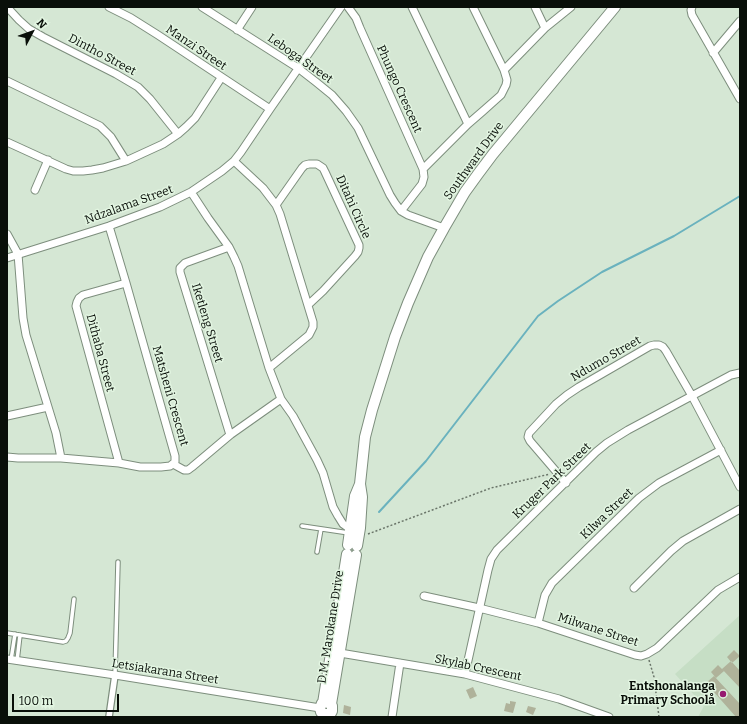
<!DOCTYPE html>
<meta charset="utf-8">
<style>
body{margin:0}
#map{position:relative;width:747px;height:724px;overflow:hidden;background:#d5e7d4;font-family:Bitter,serif}
canvas{display:block}
.frame{position:absolute;inset:0;border:8px solid #090f09;pointer-events:none}
.north{position:absolute;left:12px;top:12px;width:40px;height:40px;-webkit-text-stroke:3px #e2f5e1;paint-order:stroke;rotate:49deg;font-size:11px;font-weight:700;line-height:16px;text-align:center;color:#090f09}
.north::after{content:'';display:block;margin:auto;width:14px;height:18px;background:#090f09;clip-path:polygon(50% 0,100% 100%,50% 72%,0 100%)}
.scale{position:absolute;left:12px;top:694px;width:107px;height:18px;box-sizing:border-box;border:2px solid #090f09;border-top:0;padding-left:5px;font-size:12px;line-height:14px;white-space:nowrap;color:#090f09;-webkit-text-stroke:3px #e2f5e1;paint-order:stroke}
</style>
<div id="map">
<canvas width="747" height="724"></canvas>
<div class="frame"></div>
<div class="north">N</div>
<div class="scale">100 m</div>
</div>
<script>
const ctx = document.querySelector('canvas').getContext('2d');
ctx.lineJoin = 'round';
function paint(path, color) {
  ctx.fillStyle = color;
  ctx.fill(path, 'evenodd');
}
function toPath(rows) {
  const path = new Path2D();
  for (const r of rows) {
    path.moveTo(r[0], r[1]);
    for (let i = 2; i < r.length; i += 2) path.lineTo(r[i], r[i + 1]);
  }
  return path;
}
function trace(path, color, width, dash) {
  ctx.strokeStyle = color;
  ctx.lineWidth = width;
  ctx.lineCap = dash ? 'butt' : 'round';
  ctx.setLineDash(dash || []);
  ctx.stroke(path);
}
function drawText(font, color, halo, rows, align = 'center') {
  ctx.font = font + ' Bitter,serif';
  ctx.lineWidth = 3;
  ctx.setLineDash([]);
  ctx.textBaseline = 'middle';
  ctx.strokeStyle = halo;
  ctx.fillStyle = color;
  for (const [text, x, y, turn = 0] of rows) {
    ctx.save();
    ctx.translate(x, y);
    ctx.rotate((+turn || 0) * Math.PI / 180);
    ctx.textAlign = isNaN(turn) ? turn : align;
    if (halo) ctx.strokeText(text, 0, 0);
    ctx.fillText(text, 0, 0);
    ctx.restore();
  }
}
paint(toPath([
 [740,615,740,717,698,717,704,706,675,674]
]), '#c6dec5');
trace(toPath([
 [379,512,426,461,538,316,558,301,602,272,674,236,740,196]
]), '#6ab2be', 2);
paint(toPath([
 [734,650,740,656,732,663,727,657],
 [731,661,740,671,740,688,722,669],
 [718,665,724,671,716,678,711,672],
 [714,676,740,704,740,717,736,717,706,683],
 [473,687,477,696,470,699,466,690],
 [510,701,516,702,513,713,504,711,506,703,510,704],
 [344,705,351,707,350,715,343,713],
 [528,706,536,708,533,715,526,712]
]), '#afb29a');
const service = toPath([
 [302,526,349,533],
 [317,552,321,529],
 [7,633,63,642,66,641,68,638,70,633,74,599],
 [11,660,15,634],
 [17,661,20,635],
 [115,675,118,562]
]);
const pedestrian = toPath([
 [109,717,115,675]
]);
const minor = toPath([
 [7,7,19,20,29,29,43,37,116,74,138,87,150,99,178,134],
 [109,7,131,18,158,35,270,109],
 [202,7,298,68,316,82,332,95,346,111,358,128,390,195,395,203,401,211,408,215,444,228],
 [348,7,356,18,360,28,423,169,424,177,422,184,401,211],
 [412,7,468,124],
 [535,7,545,28],
 [692,7,691,10,692,15,740,99],
 [237,30,252,7],
 [713,53,740,21],
 [504,70,545,28,571,7],
 [7,81,100,126,111,137,126,161],
 [7,142,66,169,73,171,83,171,92,170,103,168,126,161,150,150,163,144,178,134,186,127,195,118,221,78],
 [234,161,263,188,276,205,280,214,313,322,313,327,309,335,269,368],
 [423,169,468,124,483,111,501,95,506,85,507,80,504,70,473,7],
 [35,190,48,160],
 [276,205,302,168,305,165,309,164,317,164,323,168,325,172,359,245,359,248,358,252,355,256,323,291,308,305],
 [7,234,18,254,23,318,26,335,56,433,61,458],
 [229,247,185,263,180,268,180,272,230,435],
 [7,258,109,226,160,207,191,192,222,171,234,161,241,152,270,109,341,7],
 [281,399,293,416,317,460,323,473,333,507,338,516,343,524,350,529],
 [7,416,48,407],
 [7,457,18,458,61,458,119,463,140,467,161,467,170,466,175,462,175,456,126,283,109,226],
 [119,463,76,306,77,302,79,298,83,295,126,283],
 [173,464,184,470,188,470,192,467,230,435,281,399,269,368,238,266,234,257,229,247,208,218,191,192],
 [566,483,530,441,528,437,529,433,556,404,567,395,579,387,650,346,654,345,659,345,663,347,666,351,692,396,740,487],
 [634,588,671,551,683,541,740,509],
 [424,596,479,608,538,623,635,655,641,656,647,654,657,648,718,590,740,577],
 [538,623,545,595,552,583,639,498,659,483,721,450],
 [340,653,465,674,559,699,609,717],
 [7,659,115,675,320,708],
 [465,674,488,570,491,559,497,550,596,452,607,443,628,430,731,375,740,373],
 [392,717,400,663]
]);
const secondary = toPath([
 [348,545,355,496,360,484],
 [357,546,360,528,362,497,360,484,365,437,372,410,395,337,408,303,428,257,444,228,465,192,478,174,493,154,615,7],
 [323,703,347,554],
 [331,704,326,702,322,703,320,708,321,712,324,714,327,714,331,713,332,711,332,706,331,704,356,555]
]);
trace(service, '#7d8e7d', 5.5);
trace(pedestrian, '#7d8e7d', 8);
trace(minor, '#7d8e7d', 9);
trace(secondary, '#7d8e7d', 12);
trace(toPath([
 [368,534,491,488,550,474],
 [649,660,654,677,659,717]
]), '#6a7569', 1.5, [2, 2]);
trace(service, '#fff', 3.5);
trace(pedestrian, '#fff', 5.5);
trace(minor, '#fff', 7);
trace(secondary, '#fff', 10);
for (const [x, y, r, color] of [
 [723,694,4,"#971870"]
]) {
  const dot = new Path2D();
  dot.arc(x, y, r, 0, 2 * Math.PI);
  ctx.fillStyle = color;
  ctx.fill(dot);
  trace(dot, '#e2f5e1', 1.5);
}
drawText('12px', '#090f09', '#e2f5e1', [
 ["Manzi Street",196,48,34],
 ["Dintho Street",102,55,28],
 ["Leboga Street",300,59,35],
 ["Phungo Crescent",399,89,66],
 ["Southward Drive",474,161,-54],
 ["Ndzalama Street",129,205,-20],
 ["Ditahi Circle",353,207,66],
 ["Iketleng Street",207,323,73],
 ["Dithaba Street",100,353,75],
 ["Ndumo Street",606,359,-30],
 ["Matsheni Crescent",170,396,74],
 ["Kruger Park Street",552,481,-44],
 ["Kilwa Street",607,514,-44],
 ["D.M. Marokane Drive",331,627,-81],
 ["Milwane Street",598,630,18],
 ["Skylab Crescent",478,668,12],
 ["Letsiakarana Street",165,672,9]
]);
drawText('bold 12px', '#090f09', '#e2f5e1', [
 ["Entshonalanga",715,687],
 ["Primary Schoolå",715,701]
], 'right');
</script>
